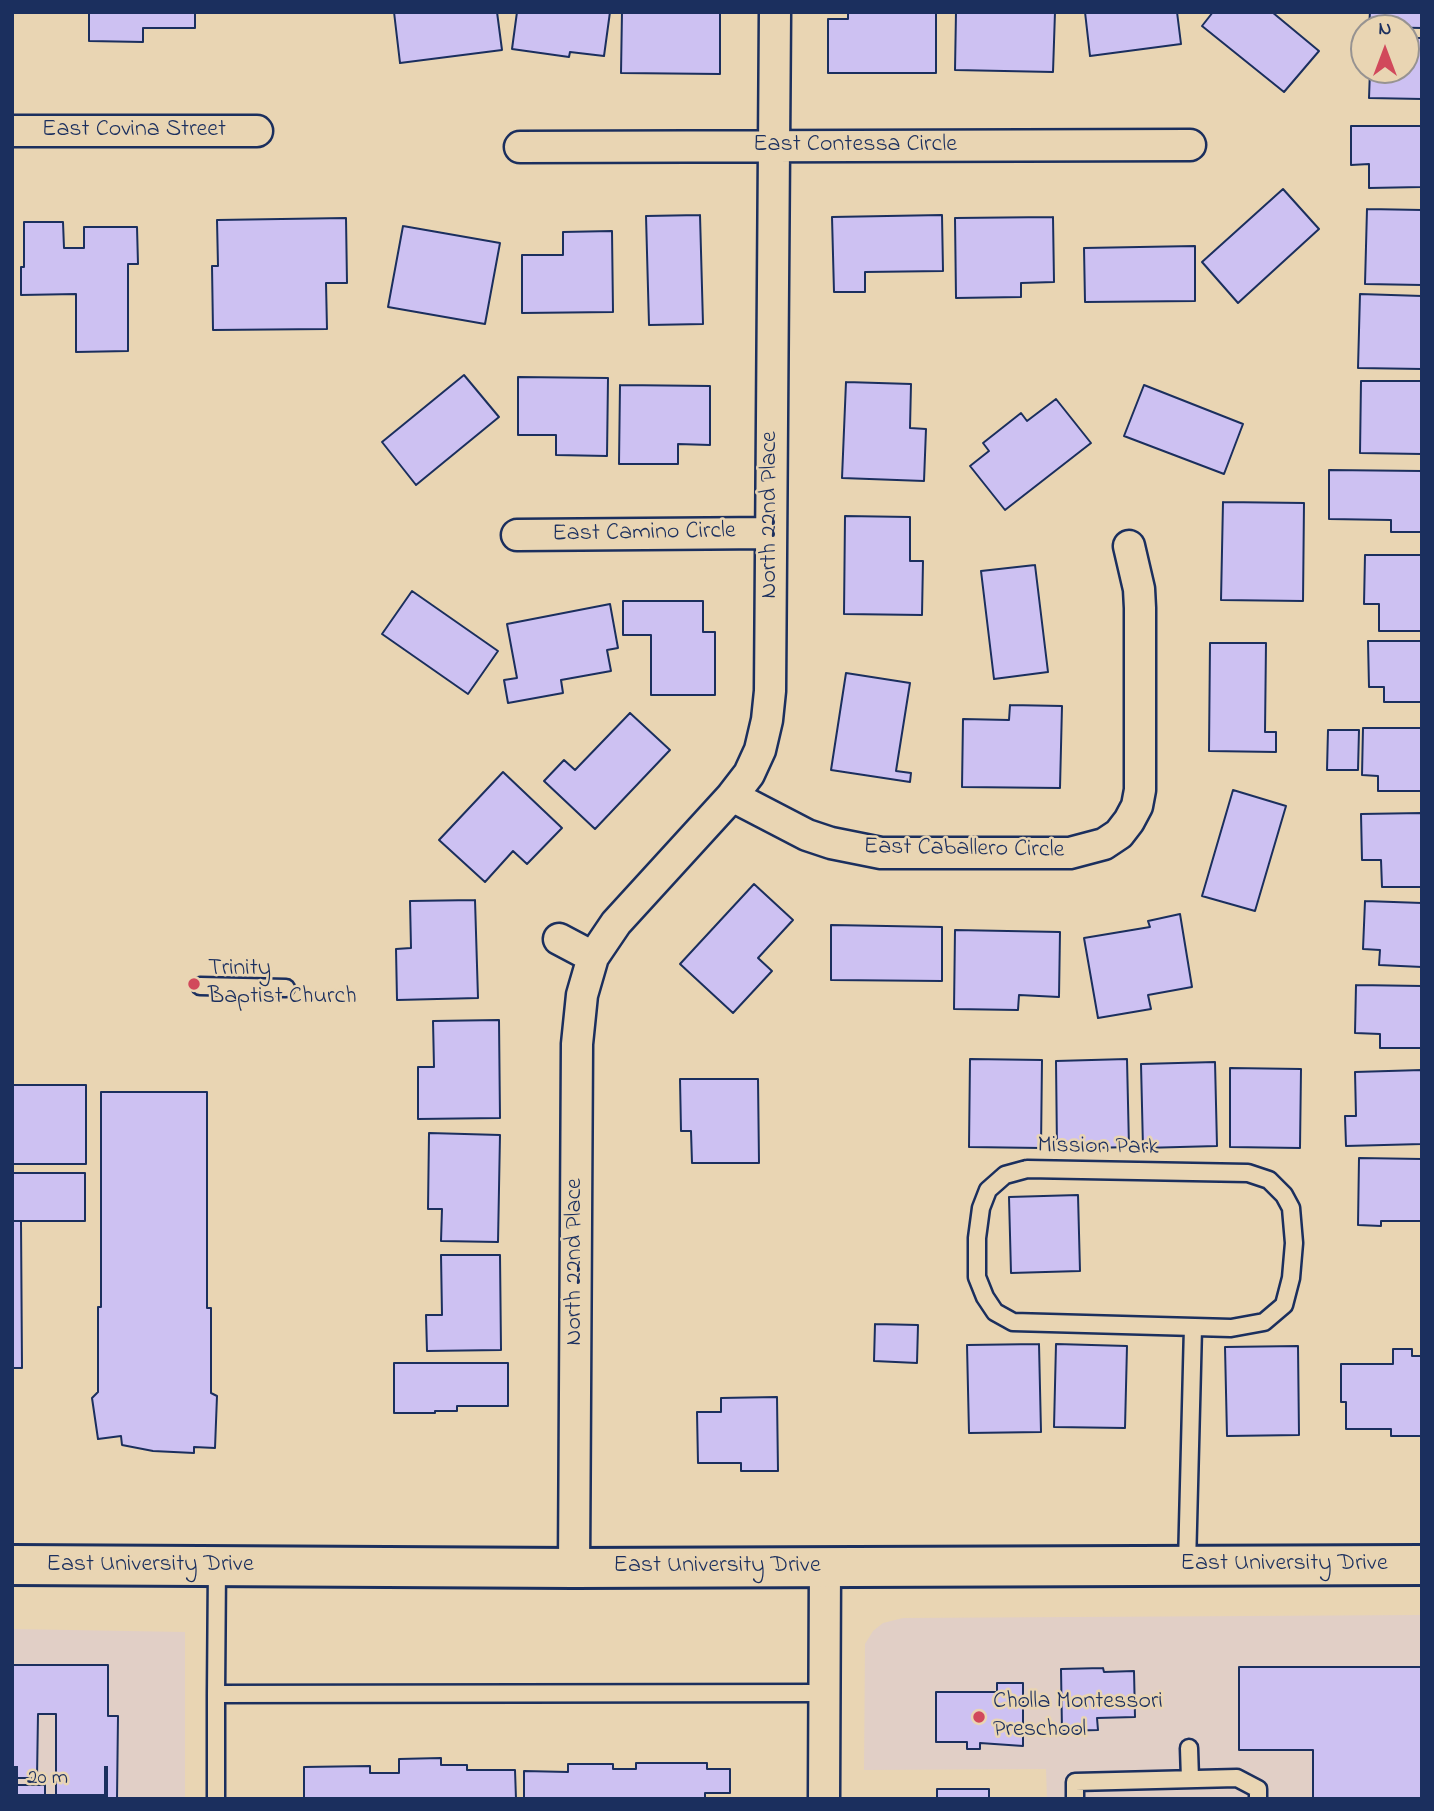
<!DOCTYPE html>
<style>
body{margin:0}
#map{position:relative;width:1434px;height:1811px;overflow:hidden;background:#e9d5b3;font-family:"Indie Flower",sans-serif}
canvas{display:block}
.frame{position:absolute;inset:0;border:14px solid #1b2f5e;pointer-events:none}
.north{position:absolute;left:1350px;top:14px;width:70px;height:70px;box-sizing:border-box;background:#e9d5b3;border:2px solid #979391;border-radius:50%;rotate:0deg;font-size:19px;font-weight:700;line-height:28px;text-align:center;color:#1b2f5e}
.north::after{content:'';display:block;margin:auto;width:24px;height:32px;background:#d1495b;clip-path:polygon(50% 0,100% 100%,50% 72%,0 100%)}
.scale{position:absolute;left:14px;top:1766px;width:94px;height:32px;box-sizing:border-box;border:4px solid #1b2f5e;border-top:0;padding-left:9px;font-size:21px;line-height:24px;white-space:nowrap;color:#1b2f5e;-webkit-text-stroke:5px #e9d5b3;paint-order:stroke}
</style>
<div id="map">
<canvas width="1434" height="1811"></canvas>
<div class="frame"></div>
<div class="north">N</div>
<div class="scale">20 m</div>
</div>
<script>
const ctx = document.querySelector('canvas').getContext('2d');
ctx.lineJoin = 'round';
function paint(path, color) {
  ctx.fillStyle = color;
  ctx.fill(path, 'evenodd');
}
function toPath(rows) {
  const path = new Path2D();
  for (const r of rows) {
    path.moveTo(r[0], r[1]);
    for (let i = 2; i < r.length; i += 2) path.lineTo(r[i], r[i + 1]);
  }
  return path;
}
function trace(path, color, width, dash) {
  ctx.strokeStyle = color;
  ctx.lineWidth = width;
  ctx.lineCap = dash ? 'butt' : 'round';
  ctx.setLineDash(dash || []);
  ctx.stroke(path);
}
function drawText(font, color, halo, rows, align = 'center') {
  ctx.font = font + ' "Indie Flower",sans-serif';
  ctx.lineWidth = 5;
  ctx.setLineDash([]);
  ctx.textBaseline = 'middle';
  ctx.strokeStyle = halo;
  ctx.fillStyle = color;
  for (const [text, x, y, turn = 0] of rows) {
    ctx.save();
    ctx.translate(x, y);
    ctx.rotate((+turn || 0) * Math.PI / 180);
    ctx.textAlign = isNaN(turn) ? turn : align;
    if (halo) ctx.strokeText(text, 0, 0);
    ctx.fillText(text, 0, 0);
    ctx.restore();
  }
}
paint(toPath([
 [1422,1615,1422,1799,1047,1799,1046,1769,864,1770,865,1644,873,1631,883,1623,903,1618],
 [12,1629,185,1632,185,1799,12,1799]
]), '#e1cfc6');
const building = toPath([
 [89,12,195,12,195,28,143,28,143,42,89,41,89,12],
 [394,12,497,12,502,50,400,63,394,12],
 [517,12,610,12,604,56,570,52,569,57,512,49,517,12],
 [622,12,720,12,720,74,621,73,622,12],
 [848,12,936,12,936,73,828,73,828,19,848,19,848,12],
 [956,12,1055,12,1053,72,955,70,956,12],
 [1085,12,1177,12,1181,44,1090,56,1085,12],
 [1213,12,1272,12,1319,51,1284,92,1202,26,1213,12],
 [1370,12,1422,12,1422,28,1369,27,1370,12],
 [1406,38,1422,38,1422,99,1369,98,1370,70,1406,70,1406,38],
 [1351,126,1422,126,1422,187,1369,188,1369,164,1351,165,1351,126],
 [1283,189,1319,229,1238,303,1202,262,1283,189],
 [1367,209,1422,210,1422,285,1365,284,1367,209],
 [700,215,703,324,649,325,646,216,700,215],
 [942,215,943,271,865,272,865,292,834,292,832,217,942,215],
 [1053,217,1054,282,1021,283,1021,297,956,298,955,218,1053,217],
 [346,218,347,283,326,283,327,329,213,330,212,266,218,266,217,220,346,218],
 [24,222,63,222,64,248,84,248,84,227,137,227,138,264,128,264,128,351,76,352,76,294,21,295,21,267,24,267,24,222],
 [403,226,500,243,485,324,388,307,403,226],
 [612,231,613,312,522,313,522,255,563,255,563,232,612,231],
 [1195,246,1195,301,1085,302,1084,248,1195,246],
 [1360,294,1422,296,1422,369,1358,368,1360,294],
 [464,375,499,417,416,485,382,442,464,375],
 [518,377,608,378,607,456,556,455,556,435,518,435,518,377],
 [1361,381,1422,381,1422,454,1360,453,1361,381],
 [846,382,911,384,910,428,926,429,924,481,842,478,846,382],
 [620,385,710,386,710,445,678,444,678,464,619,464,620,385],
 [1144,385,1243,424,1224,474,1124,436,1144,385],
 [1056,399,1091,443,1005,510,970,466,989,451,983,443,1021,413,1027,421,1056,399],
 [1329,470,1422,471,1422,532,1391,532,1391,520,1329,519,1329,470],
 [1223,502,1304,503,1303,601,1221,600,1223,502],
 [845,516,910,517,910,561,923,561,922,615,844,614,845,516],
 [1365,555,1422,555,1422,631,1379,631,1379,604,1364,604,1365,555],
 [1035,565,1048,672,994,679,981,571,1035,565],
 [412,591,498,651,468,694,382,634,412,591],
 [623,601,703,601,703,632,715,632,715,695,651,695,651,635,623,635,623,601],
 [610,604,618,648,607,650,611,671,561,680,563,693,508,703,504,680,517,678,507,624,610,604],
 [1368,641,1422,641,1422,702,1384,702,1384,687,1369,687,1368,641],
 [1210,643,1266,643,1265,732,1276,732,1276,752,1209,751,1210,643],
 [846,673,910,683,896,771,911,773,910,782,831,770,846,673],
 [1010,705,1062,706,1060,788,962,787,963,719,1009,720,1010,705],
 [630,713,670,750,595,829,544,781,564,760,575,770,630,713],
 [1363,728,1422,728,1422,791,1378,791,1378,776,1362,775,1363,728],
 [1328,730,1359,730,1358,770,1327,770,1328,730],
 [503,772,562,828,527,864,513,851,485,882,439,840,503,772],
 [1233,790,1286,806,1255,911,1202,896,1233,790],
 [1422,813,1422,887,1382,887,1381,860,1362,860,1361,814,1422,813],
 [754,884,793,920,758,958,772,971,733,1013,680,964,754,884],
 [475,900,478,998,397,1000,396,949,411,948,410,901,475,900],
 [1365,901,1422,903,1422,967,1379,965,1380,950,1363,949,1365,901],
 [1180,914,1192,987,1148,995,1151,1009,1098,1018,1084,938,1150,927,1148,921,1180,914],
 [831,925,942,927,942,981,831,980,831,925],
 [955,930,1060,932,1059,997,1019,995,1018,1010,954,1009,955,930],
 [1356,985,1422,986,1422,1048,1380,1048,1380,1034,1355,1033,1356,985],
 [499,1020,500,1118,418,1119,418,1067,434,1067,433,1021,499,1020],
 [970,1059,1042,1060,1041,1148,969,1147,970,1059],
 [1127,1059,1129,1147,1057,1149,1056,1061,1127,1059],
 [1215,1062,1217,1146,1143,1148,1141,1064,1215,1062],
 [1230,1068,1301,1069,1300,1148,1230,1147,1230,1068],
 [1422,1070,1422,1144,1346,1146,1345,1116,1356,1116,1355,1072,1422,1070],
 [680,1079,758,1079,759,1163,692,1163,691,1131,681,1131,680,1079],
 [12,1085,86,1085,86,1164,12,1164,12,1085],
 [101,1092,207,1092,207,1308,211,1308,211,1393,217,1396,215,1448,194,1447,194,1453,153,1451,122,1445,121,1436,98,1439,92,1398,98,1392,98,1307,101,1307,101,1092],
 [429,1133,500,1135,498,1242,441,1241,442,1209,428,1209,429,1133],
 [1359,1158,1422,1159,1422,1221,1381,1221,1381,1226,1358,1225,1359,1158],
 [12,1173,85,1173,85,1221,12,1221,12,1173],
 [1078,1195,1080,1271,1011,1273,1009,1197,1078,1195],
 [12,1221,21,1221,22,1368,12,1368,12,1221],
 [441,1255,500,1255,501,1350,427,1351,426,1315,442,1315,441,1255],
 [875,1324,918,1325,917,1363,874,1361,875,1324],
 [1039,1344,1041,1432,969,1433,967,1345,1039,1344],
 [1056,1344,1127,1346,1125,1428,1054,1427,1056,1344],
 [1298,1346,1299,1435,1227,1436,1225,1347,1298,1346],
 [1393,1349,1412,1349,1412,1356,1422,1356,1422,1436,1391,1436,1391,1429,1346,1429,1346,1402,1341,1402,1341,1364,1393,1364,1393,1349],
 [394,1363,508,1363,508,1406,457,1406,457,1411,435,1411,435,1413,394,1413,394,1363],
 [777,1397,778,1471,741,1471,741,1463,698,1463,697,1412,721,1412,721,1398,777,1397],
 [12,1665,108,1665,108,1716,118,1716,117,1799,56,1799,56,1714,38,1714,37,1778,12,1778,12,1665],
 [1239,1667,1422,1667,1422,1798,1313,1798,1313,1750,1239,1750,1239,1667],
 [1103,1668,1104,1672,1134,1671,1135,1717,1097,1718,1098,1730,1062,1731,1061,1669,1103,1668],
 [997,1683,1023,1683,1023,1746,980,1743,980,1749,967,1749,967,1742,936,1742,936,1692,997,1692,997,1683],
 [441,1758,441,1765,467,1765,467,1770,515,1770,516,1799,304,1799,304,1767,370,1766,370,1773,399,1773,399,1759,441,1758],
 [636,1763,707,1763,707,1769,730,1769,730,1793,705,1793,705,1799,524,1799,524,1771,568,1772,568,1764,613,1764,613,1769,636,1769,636,1763],
 [12,1785,45,1785,45,1799,12,1799,12,1785],
 [937,1789,989,1789,989,1799,937,1799,937,1789]
]);
paint(building, '#cdc1f2');
trace(building, '#1b2f5e', 2);
const service = toPath([
 [200,986,286,988],
 [1027,1169,1248,1173,1269,1180,1284,1195,1291,1208,1294,1243,1291,1278,1284,1305,1264,1322,1231,1328,1013,1322,995,1312,985,1297,977,1277,977,1238,981,1208,988,1190,1005,1175,1027,1169],
 [1187,1565,1193,1327],
 [216,1694,217,1566],
 [1189,1748,1190,1779],
 [216,1799,216,1694,825,1693],
 [1075,1799,1075,1782,1237,1778,1258,1789,1258,1799]
]);
const minor = toPath([
 [12,131,257,131],
 [520,147,1190,145],
 [517,535,771,533],
 [732,796,807,835,831,843,881,853,1070,853,1104,844,1119,834,1129,821,1137,806,1140,790,1140,608,1139,589,1129,546],
 [559,939,593,957],
 [574,1568,577,1044,582,995,593,957,616,923,732,796,749,774,760,750,767,720,770,691,775,12],
 [824,1799,825,1566]
]);
const secondary = toPath([
 [12,1565,574,1568,1422,1565]
]);
trace(service, '#1b2f5e', 21);
trace(minor, '#1b2f5e', 35);
trace(secondary, '#1b2f5e', 44);
trace(service, '#e9d5b3', 16);
trace(minor, '#e9d5b3', 30);
trace(secondary, '#e9d5b3', 38);
for (const [x, y, r, color] of [
 [194,984,7,"#d1495b"],
 [979,1717,7,"#d1495b"]
]) {
  const dot = new Path2D();
  dot.arc(x, y, r, 0, 2 * Math.PI);
  ctx.fillStyle = color;
  ctx.fill(dot);
  trace(dot, '#e9d5b3', 2.5);
}
drawText('24px', '#1b2f5e', '#e9d5b3', [
 ["East Covina Street",134,131],
 ["East Contessa Circle",855,146],
 ["North 22nd Place",771,515,-90],
 ["East Camino Circle",644,534,-1],
 ["East Caballero Circle",964,850,1],
 ["Mission Park",1098,1148,1],
 ["North 22nd Place",576,1262,-90],
 ["East University Drive",1284,1565],
 ["East University Drive",150,1566],
 ["East University Drive",717,1567]
]);
drawText('24px', '#1b2f5e', '#e9d5b3', [
 ["Trinity",208,970],
 ["Baptist Church",208,998],
 ["Cholla Montessori",993,1703],
 ["Preschool",993,1731]
], 'left');
</script>
